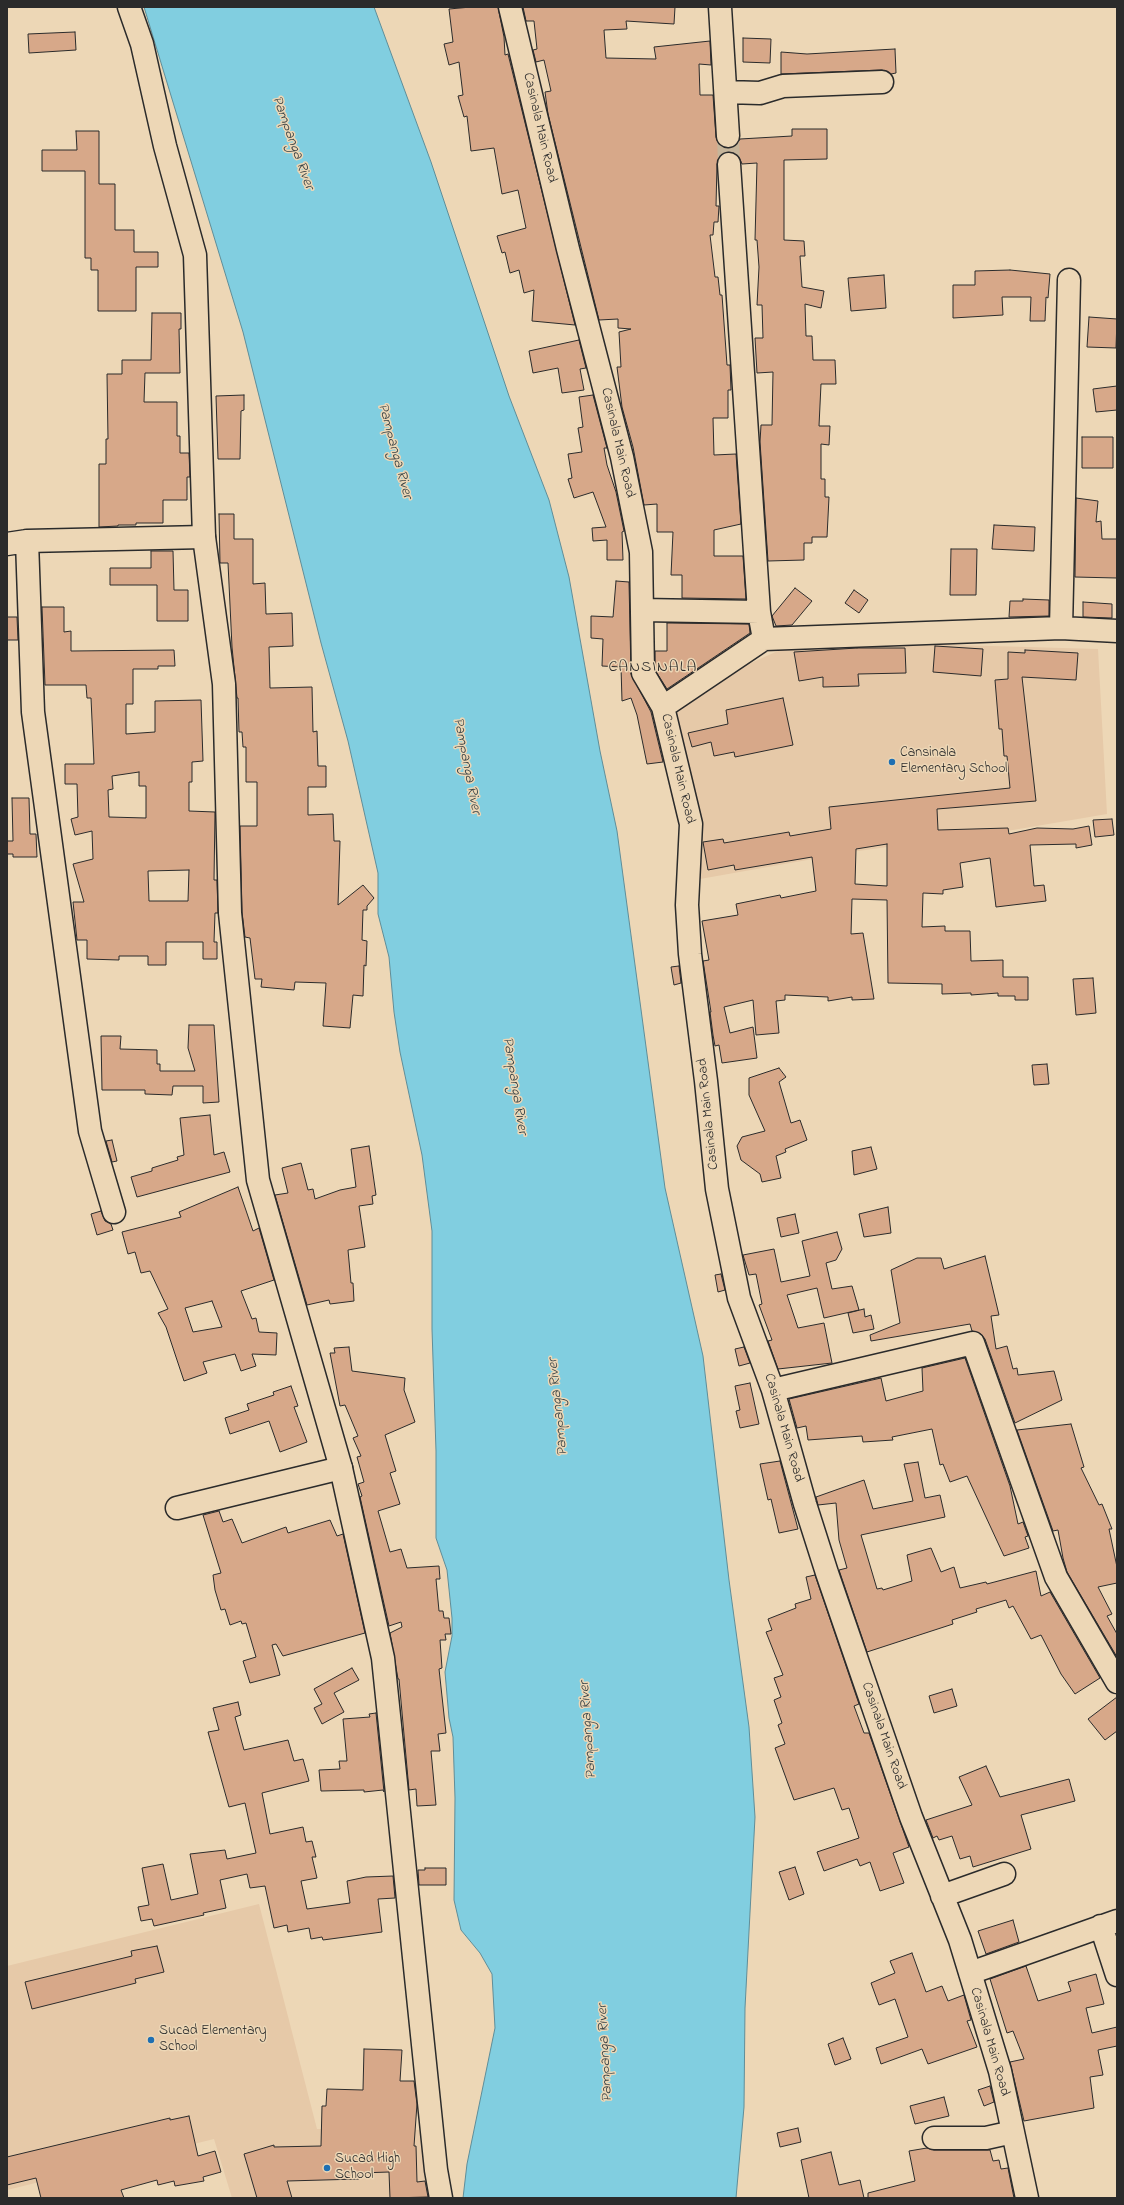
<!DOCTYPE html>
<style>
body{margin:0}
#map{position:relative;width:1124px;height:2205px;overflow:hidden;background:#edd7b6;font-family:"Indie Flower",sans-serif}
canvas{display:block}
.frame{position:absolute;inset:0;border:8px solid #2b2b2b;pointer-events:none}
</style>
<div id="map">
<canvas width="1124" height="2205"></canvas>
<div class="frame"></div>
</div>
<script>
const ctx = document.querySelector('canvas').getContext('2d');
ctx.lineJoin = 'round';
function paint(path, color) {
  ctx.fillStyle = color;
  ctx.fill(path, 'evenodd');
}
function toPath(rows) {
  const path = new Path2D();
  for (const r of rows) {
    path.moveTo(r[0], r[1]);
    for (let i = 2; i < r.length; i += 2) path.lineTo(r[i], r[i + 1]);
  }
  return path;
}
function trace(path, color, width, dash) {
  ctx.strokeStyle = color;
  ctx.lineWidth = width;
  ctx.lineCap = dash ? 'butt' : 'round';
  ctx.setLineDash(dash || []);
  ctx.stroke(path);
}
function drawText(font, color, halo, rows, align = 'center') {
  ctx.font = font + ' "Indie Flower",sans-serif';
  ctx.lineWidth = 3;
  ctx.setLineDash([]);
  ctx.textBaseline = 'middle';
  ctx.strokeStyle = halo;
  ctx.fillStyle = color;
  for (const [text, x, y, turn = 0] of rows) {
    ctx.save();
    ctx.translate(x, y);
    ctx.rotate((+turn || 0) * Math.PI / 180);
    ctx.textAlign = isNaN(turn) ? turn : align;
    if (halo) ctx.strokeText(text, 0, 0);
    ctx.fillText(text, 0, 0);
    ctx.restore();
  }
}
paint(toPath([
 [834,645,956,645,1098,649,1107,814,1013,830,858,851,700,879,695,824,668,710,722,676,780,650],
 [259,1904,317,2129,428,2130,434,2198,232,2198,214,2139,7,2190,7,1966]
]), '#e6c9a8');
const water = toPath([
 [144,7,374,7,431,162,509,396,549,500,569,577,600,751,617,831,665,1188,703,1356,729,1580,749,1727,755,1817,745,2008,744,2107,736,2198,463,2198,467,2164,495,2028,492,1974,480,1953,461,1930,454,1900,455,1798,453,1737,449,1718,445,1672,452,1636,452,1618,447,1570,436,1538,436,1451,432,1329,432,1231,422,1155,400,1052,394,1012,389,957,378,914,378,873,348,741,321,643,243,332,144,7]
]);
paint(water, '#81cee0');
trace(water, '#5f8d98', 1);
const building = toPath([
 [471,7,498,7,504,37,505,55,508,54,575,325,532,321,534,290,524,293,519,270,510,273,505,252,502,253,497,236,526,228,518,190,502,194,494,148,471,151,467,116,464,117,458,96,463,95,459,62,449,65,444,44,453,42,449,9,471,7],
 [523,7,675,7,674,24,626,21,627,29,604,30,606,58,656,59,654,47,710,41,711,65,699,64,700,95,713,95,716,137,718,143,723,147,735,147,740,139,792,136,792,129,827,129,827,159,784,160,784,240,804,241,805,256,800,256,802,287,824,291,821,308,805,304,806,336,812,336,813,360,835,360,836,384,821,384,819,426,830,426,829,445,821,444,821,479,825,479,825,497,829,497,827,537,812,537,812,543,804,543,804,560,768,561,760,442,761,425,772,425,773,372,757,373,755,338,763,338,762,305,757,305,759,267,757,240,755,240,757,163,742,164,739,157,729,152,722,154,717,164,716,206,719,206,718,222,714,222,713,235,710,235,715,277,718,277,720,295,722,295,727,365,730,365,731,390,728,390,728,418,713,418,714,455,736,454,741,524,714,530,714,556,743,556,746,599,682,598,682,575,671,575,673,532,657,532,657,504,644,505,633,447,622,407,617,367,621,367,619,332,631,329,618,328,618,319,599,320,548,114,545,92,551,91,544,60,536,62,533,50,537,49,534,21,526,21,523,7],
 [75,32,76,50,29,53,28,34,75,32],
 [743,38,771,39,770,63,743,62,743,38],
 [895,49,896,73,891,74,882,70,781,74,781,52,807,54,895,49],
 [76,131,99,131,99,184,115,184,115,230,134,230,134,252,158,252,158,267,136,267,136,311,98,311,98,270,91,270,91,258,85,258,85,171,42,171,42,150,77,150,76,131],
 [1010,270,1050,274,1048,298,1046,297,1045,321,1030,321,1031,297,1002,297,1003,315,953,318,953,285,975,285,975,271,1010,270],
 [884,275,886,308,851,311,848,278,884,275],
 [152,313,181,313,181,329,179,329,180,373,145,373,144,402,177,402,177,436,180,436,180,453,189,453,190,477,187,477,187,500,163,500,163,523,136,523,136,525,118,525,118,526,99,527,99,464,106,464,106,439,108,439,107,374,122,374,122,360,151,360,152,313],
 [1089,317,1117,319,1116,348,1087,347,1089,317],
 [579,340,586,368,580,369,584,390,562,393,558,368,533,373,529,351,579,340],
 [1117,386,1117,410,1096,412,1093,389,1117,386],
 [244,395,244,410,241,411,240,459,218,459,216,396,244,395],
 [593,395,607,448,604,448,607,465,616,492,624,531,622,532,623,560,607,560,607,540,593,541,592,528,606,527,593,492,574,498,568,479,572,478,568,454,582,452,578,428,583,427,579,397,593,395],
 [1082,437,1113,437,1113,468,1082,468,1082,437],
 [1076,498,1098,501,1096,522,1101,521,1102,539,1117,539,1117,578,1075,577,1076,498],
 [219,514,234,514,234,539,253,539,253,584,265,583,266,614,292,613,293,646,269,647,270,688,312,687,313,732,317,731,318,766,326,766,326,787,308,787,308,815,333,814,334,841,340,841,338,905,363,885,374,898,367,906,367,910,363,910,362,940,367,941,366,966,364,965,363,996,353,995,350,1028,323,1026,326,983,295,982,294,990,261,987,262,979,255,979,250,938,245,937,242,912,240,826,257,826,257,782,246,782,246,747,243,747,242,732,239,732,238,698,237,698,232,647,228,563,220,563,219,514],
 [994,525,1035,527,1034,551,992,549,994,525],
 [951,549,977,549,976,595,950,595,951,549],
 [151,551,173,551,174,590,188,590,188,621,157,621,157,585,110,585,110,568,151,568,151,551],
 [616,581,629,582,631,674,651,712,663,762,647,764,637,715,631,698,622,701,621,667,602,666,603,639,591,638,591,616,613,617,616,581],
 [795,588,812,601,792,625,776,626,772,616,795,588],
 [854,590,868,600,859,613,845,603,854,590],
 [1023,599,1049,600,1049,616,1009,617,1010,601,1023,601,1023,599],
 [1083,602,1112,604,1112,618,1083,617,1083,602],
 [42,607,64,607,64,632,71,631,71,651,174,650,175,666,158,666,158,669,133,669,133,704,126,704,126,734,155,732,155,701,201,700,203,761,192,762,192,782,189,782,189,811,215,812,214,880,217,880,218,913,215,913,214,942,217,942,217,959,203,959,203,942,166,942,166,965,148,965,148,956,119,956,119,960,87,959,87,940,77,940,73,902,84,902,73,864,93,859,92,831,75,835,71,819,78,817,77,784,65,784,65,764,94,764,91,698,87,698,86,685,45,685,42,607],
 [139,772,139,786,146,786,146,818,109,817,108,790,113,789,112,776,139,772],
 [189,870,188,901,149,901,148,871,189,870],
 [7,617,17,617,18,640,7,640,7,617],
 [667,623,749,624,750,633,667,689,655,670,655,651,667,651,667,623],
 [935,646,983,649,981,676,933,672,935,646],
 [857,648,905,648,906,673,858,674,859,686,823,687,823,677,799,681,794,652,857,648],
 [1025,650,1078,653,1076,680,1022,677,1036,801,937,809,938,830,1008,828,1009,834,1037,828,1073,829,1089,826,1092,845,1076,848,1076,844,1030,845,1034,886,1044,885,1046,901,996,907,990,858,960,863,963,887,943,890,943,894,923,893,922,927,945,926,945,931,970,931,971,961,1003,960,1003,977,1028,977,1028,1000,1015,1000,1015,996,998,996,998,993,971,995,971,993,942,994,942,984,888,983,887,900,852,899,851,934,863,933,874,999,852,1000,852,997,828,1001,828,997,785,995,785,1000,776,1001,779,1033,756,1035,753,1000,724,1007,730,1033,753,1027,757,1058,722,1063,719,1045,715,1046,713,1035,710,1012,711,1012,703,961,709,960,702,921,738,915,736,904,780,895,781,898,816,891,812,857,735,870,734,865,708,870,703,842,723,839,724,843,789,832,790,836,831,829,829,807,1010,788,1007,756,1004,756,1002,729,999,729,995,680,1008,679,1008,652,1025,653,1025,650],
 [887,844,887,886,855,884,856,849,887,844],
 [783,698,793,745,735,757,734,752,714,756,711,742,692,747,688,733,728,724,726,710,783,698],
 [12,798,29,798,30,834,36,834,37,857,13,857,13,854,7,854,7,841,13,841,12,798],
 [1112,819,1114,835,1095,837,1093,820,1112,819],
 [679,966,681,983,674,985,671,967,679,966],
 [1093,978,1096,1013,1076,1015,1073,979,1093,978],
 [189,1025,214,1025,219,1102,203,1103,203,1086,173,1086,172,1095,145,1094,145,1090,102,1090,101,1036,121,1036,120,1049,157,1050,157,1064,160,1064,160,1071,195,1071,188,1048,189,1025],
 [1047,1064,1049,1084,1034,1085,1032,1065,1047,1064],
 [779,1068,786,1077,779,1082,791,1123,800,1120,807,1140,785,1149,786,1152,776,1156,781,1178,762,1182,760,1174,741,1160,737,1146,742,1137,765,1131,749,1095,749,1078,779,1068],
 [210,1115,214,1155,224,1152,230,1172,137,1197,131,1177,152,1171,152,1168,178,1160,177,1157,184,1155,180,1118,210,1115],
 [112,1140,117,1161,112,1162,106,1141,112,1140],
 [369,1146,376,1195,372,1196,373,1204,359,1206,365,1247,348,1250,351,1283,353,1283,354,1301,330,1304,329,1300,307,1305,275,1195,288,1193,282,1168,301,1163,308,1190,313,1189,315,1199,340,1190,356,1187,351,1149,369,1146],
 [871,1147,877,1169,854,1175,852,1151,871,1147],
 [238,1187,253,1231,259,1228,274,1280,241,1291,252,1319,256,1318,259,1332,277,1333,276,1355,252,1354,256,1366,241,1371,235,1354,203,1362,207,1373,184,1381,166,1327,158,1313,168,1309,150,1271,141,1273,135,1252,128,1254,122,1232,181,1217,179,1212,238,1187],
 [212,1301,222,1327,193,1332,185,1308,212,1301],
 [888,1207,891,1233,864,1237,859,1214,888,1207],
 [101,1211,105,1221,111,1224,113,1230,97,1235,91,1214,101,1211],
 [795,1214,799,1233,781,1237,777,1218,795,1214],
 [837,1232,842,1249,836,1260,826,1263,832,1289,852,1286,859,1310,824,1318,817,1288,787,1295,798,1328,824,1323,832,1363,778,1369,768,1341,772,1340,759,1305,762,1304,756,1274,749,1275,743,1255,774,1249,781,1282,810,1276,802,1241,837,1232],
 [985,1256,999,1315,991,1316,996,1349,1007,1346,1013,1369,1017,1368,1018,1375,1054,1371,1062,1400,1015,1423,985,1339,981,1334,972,1331,970,1324,871,1341,870,1335,900,1323,891,1270,917,1258,941,1258,944,1269,985,1256],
 [721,1274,725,1290,718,1292,715,1275,721,1274],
 [864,1309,865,1317,871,1315,874,1329,853,1333,848,1313,864,1309],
 [349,1347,352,1371,405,1378,404,1390,415,1422,385,1435,396,1471,390,1473,400,1504,378,1511,390,1552,401,1549,407,1568,439,1566,440,1579,436,1579,439,1611,443,1611,444,1618,449,1618,451,1634,445,1634,446,1640,440,1640,442,1668,439,1669,446,1733,438,1734,440,1751,431,1751,436,1805,417,1806,416,1789,409,1790,399,1679,398,1679,390,1633,402,1627,401,1622,389,1626,360,1497,362,1496,358,1484,364,1482,357,1457,361,1456,353,1438,358,1436,345,1405,340,1406,330,1353,335,1353,334,1348,349,1347],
 [744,1347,750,1363,739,1366,735,1349,744,1347],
 [965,1358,1010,1486,1018,1524,1023,1522,1028,1536,1025,1537,1029,1548,1004,1556,967,1476,950,1482,943,1464,940,1465,932,1429,892,1437,893,1440,863,1442,862,1436,808,1440,806,1426,797,1428,789,1399,881,1378,886,1401,923,1391,922,1368,965,1358],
 [750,1383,759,1424,740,1428,736,1411,740,1410,735,1386,750,1383],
 [291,1386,298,1406,294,1407,307,1442,280,1452,269,1421,230,1434,225,1418,249,1410,247,1404,274,1395,273,1392,291,1386],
 [1071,1424,1084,1467,1081,1468,1099,1505,1102,1504,1112,1529,1109,1529,1117,1567,1117,1583,1098,1587,1112,1614,1107,1616,1117,1634,1117,1657,1067,1572,1063,1558,1058,1530,1053,1531,1017,1430,1071,1424],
 [780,1461,798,1529,779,1533,771,1499,768,1500,760,1464,780,1461],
 [918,1462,925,1498,940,1495,945,1517,861,1535,877,1589,882,1588,883,1590,912,1581,907,1555,931,1548,941,1572,954,1567,960,1588,986,1582,987,1584,1036,1571,1041,1596,1050,1592,1100,1678,1075,1694,1061,1674,1041,1635,1031,1639,1013,1606,1009,1608,1006,1600,976,1609,977,1612,952,1620,953,1624,867,1652,839,1570,847,1568,839,1540,836,1503,818,1505,816,1497,864,1480,873,1509,913,1501,904,1464,918,1462],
 [219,1511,223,1522,232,1519,242,1543,286,1527,288,1533,330,1520,337,1536,343,1534,365,1633,283,1656,276,1644,272,1645,280,1675,250,1683,243,1661,256,1657,246,1623,242,1624,241,1621,230,1625,225,1609,221,1610,215,1590,213,1575,221,1573,203,1515,219,1511],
 [815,1575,859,1704,854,1706,864,1733,869,1733,909,1847,893,1853,904,1883,880,1891,870,1862,860,1866,857,1859,824,1871,817,1852,859,1838,849,1808,842,1810,834,1788,794,1800,775,1748,785,1744,778,1725,782,1723,774,1700,781,1697,774,1678,783,1675,766,1632,772,1630,768,1619,796,1608,795,1604,811,1599,806,1577,815,1575],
 [352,1668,359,1680,334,1693,344,1712,322,1724,314,1708,322,1704,314,1689,352,1668],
 [952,1689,957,1706,934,1713,929,1696,952,1689],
 [1117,1697,1117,1731,1105,1740,1088,1719,1117,1697],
 [238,1702,241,1715,235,1717,244,1750,288,1740,294,1761,303,1759,309,1781,262,1793,270,1834,303,1827,306,1842,312,1841,316,1857,312,1857,317,1878,301,1881,307,1909,350,1903,347,1881,366,1877,393,1876,395,1898,378,1899,382,1932,323,1940,322,1937,311,1939,309,1928,288,1932,287,1925,274,1928,265,1886,250,1888,247,1874,220,1880,226,1908,203,1913,204,1915,154,1926,152,1919,141,1921,138,1907,149,1905,142,1868,163,1864,171,1900,198,1894,190,1854,225,1850,227,1859,256,1853,245,1803,229,1807,208,1732,219,1730,213,1708,238,1702],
 [376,1713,384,1792,383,1790,364,1792,364,1790,321,1791,319,1770,340,1769,339,1761,347,1761,343,1719,370,1717,369,1714,376,1713],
 [986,1766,1000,1797,1069,1779,1075,1801,1021,1815,1031,1849,973,1867,970,1856,960,1859,952,1836,939,1840,937,1836,933,1838,926,1820,972,1805,959,1777,986,1766],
 [795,1867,804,1894,789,1900,779,1872,795,1867],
 [425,1868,446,1868,446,1885,419,1885,418,1870,425,1870,425,1868],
 [1013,1920,1019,1942,986,1954,978,1931,1013,1920],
 [157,1946,164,1972,135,1979,136,1983,32,2009,25,1982,132,1956,131,1951,157,1946],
 [912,1953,926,1992,942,1986,948,2001,964,1995,971,2020,967,2021,977,2047,928,2064,922,2049,881,2064,876,2048,908,2037,895,1999,879,2005,871,1983,895,1973,890,1961,912,1953],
 [1026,1966,1038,2001,1071,1991,1068,1982,1096,1974,1104,2004,1086,2008,1092,2033,1117,2027,1117,2046,1098,2050,1103,2075,1090,2077,1094,2108,1024,2121,1010,2062,1024,2059,1013,2031,1007,2033,990,1979,1026,1966],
 [843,2038,851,2059,835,2065,828,2044,843,2038],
 [364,2049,402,2050,400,2081,414,2081,417,2104,414,2146,416,2146,417,2182,425,2181,428,2197,390,2198,389,2172,359,2173,359,2179,287,2181,292,2198,257,2198,244,2154,274,2145,274,2147,321,2146,322,2106,326,2106,327,2089,363,2090,364,2049],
 [990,2086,994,2102,984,2106,978,2090,990,2086],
 [944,2097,949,2116,915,2124,910,2106,944,2097],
 [189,2116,198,2156,215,2151,221,2172,203,2177,204,2181,175,2186,174,2181,158,2185,157,2180,121,2190,124,2198,41,2198,36,2178,7,2185,7,2157,170,2118,170,2120,189,2116],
 [798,2128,801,2142,780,2147,777,2133,798,2128],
 [927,2148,934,2150,990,2150,993,2161,999,2160,1001,2169,1008,2168,1014,2198,868,2198,868,2193,915,2181,909,2151,927,2148],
 [831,2152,839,2185,860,2180,864,2198,809,2198,801,2160,831,2152]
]);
paint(building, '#d7a889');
trace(building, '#2b2b2b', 1);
trace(toPath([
 [728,136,729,164]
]), '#c6b59a', 22, [22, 11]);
const minor = toPath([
 [510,7,568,249,622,457,641,552,643,673,663,707,691,824,687,905,690,954,706,1081,717,1189,739,1298,773,1390,805,1504,827,1573,911,1817,960,1940,1000,2071,1027,2198],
 [720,7,728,136],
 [726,92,760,93,783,86,882,82],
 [729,164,759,612,764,639],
 [27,541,33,712,90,1131,114,1212],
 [7,544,27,541,204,537],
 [642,610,759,612],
 [1061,628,1069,280],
 [663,707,764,639,1061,628,1117,631],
 [773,1390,973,1343,1056,1577,1117,1682],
 [177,1508,341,1468],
 [942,1896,1004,1874],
 [1101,1926,1117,1975],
 [970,1973,1117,1921],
 [934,2138,986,2138,1013,2132]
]);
const major = toPath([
 [129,7,142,44,165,146,195,255,204,537,224,684,230,913,258,1180,341,1468,383,1658,436,2170,441,2198]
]);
trace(minor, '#2b2b2b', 25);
trace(major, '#2b2b2b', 25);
trace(minor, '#edd7b6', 22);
trace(major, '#edd7b6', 22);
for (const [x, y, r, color] of [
 [892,762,4,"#1f6fb2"],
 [151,2040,4,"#1f6fb2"],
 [327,2168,4,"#1f6fb2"]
]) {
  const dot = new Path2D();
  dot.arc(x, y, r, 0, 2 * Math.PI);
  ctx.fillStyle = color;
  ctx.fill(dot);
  trace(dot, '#edd7b6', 1.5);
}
drawText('14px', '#2b2b2b', '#edd7b6', [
 ["Casinala Main Road",539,128,77],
 ["Casinala Main Road",617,443,77],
 ["Casinala Main Road",677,769,77],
 ["Casinala Main Road",709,1114,-96],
 ["Casinala Main Road",783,1428,74],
 ["Casinala Main Road",883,1736,71],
 ["Casinala Main Road",989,2042,74]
]);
drawText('14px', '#2b2b2b', '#edd7b6', [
 ["Cansinala",900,754],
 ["Elementary School",900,770],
 ["Sucad Elementary",159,2032],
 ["School",159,2048],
 ["Sucad High",335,2160],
 ["School",335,2176]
], 'left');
drawText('italic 15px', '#384346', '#edd7b6', [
 ["Pampanga River",292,143,70],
 ["Pampanga River",394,451,75],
 ["Pampanga River",466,766,79],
 ["Pampanga River",514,1086,81],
 ["Pampanga River",559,1407,-96],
 ["Pampanga River",589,1730,-94],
 ["Pampanga River",606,2053,-93]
]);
ctx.letterSpacing = '1px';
drawText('16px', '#2b2b2b', '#edd7b6', [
 ["CANSINALA",653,668]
]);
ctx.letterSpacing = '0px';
</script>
